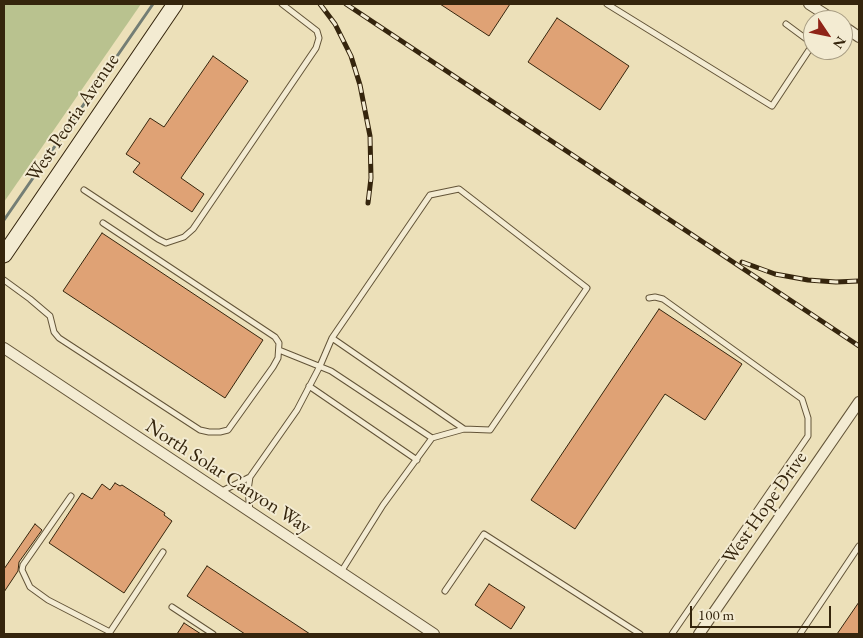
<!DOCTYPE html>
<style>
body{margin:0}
#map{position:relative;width:863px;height:638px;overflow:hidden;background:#ece0b9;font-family:"EB Garamond",serif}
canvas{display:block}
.frame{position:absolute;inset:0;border:5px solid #35250d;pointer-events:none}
.north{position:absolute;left:803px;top:10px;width:50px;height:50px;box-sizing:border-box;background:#f3ebd2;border:1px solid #a79c83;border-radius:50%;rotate:124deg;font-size:14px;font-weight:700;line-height:20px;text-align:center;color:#35250d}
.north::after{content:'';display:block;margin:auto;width:18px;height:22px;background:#8f2418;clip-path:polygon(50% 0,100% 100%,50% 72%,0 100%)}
.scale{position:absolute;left:690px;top:606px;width:141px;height:22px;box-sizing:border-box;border:2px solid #35250d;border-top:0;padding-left:6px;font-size:15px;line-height:18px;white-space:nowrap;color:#35250d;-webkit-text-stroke:4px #f3ebd2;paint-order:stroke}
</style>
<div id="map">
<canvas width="863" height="638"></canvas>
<div class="frame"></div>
<div class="north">N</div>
<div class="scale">100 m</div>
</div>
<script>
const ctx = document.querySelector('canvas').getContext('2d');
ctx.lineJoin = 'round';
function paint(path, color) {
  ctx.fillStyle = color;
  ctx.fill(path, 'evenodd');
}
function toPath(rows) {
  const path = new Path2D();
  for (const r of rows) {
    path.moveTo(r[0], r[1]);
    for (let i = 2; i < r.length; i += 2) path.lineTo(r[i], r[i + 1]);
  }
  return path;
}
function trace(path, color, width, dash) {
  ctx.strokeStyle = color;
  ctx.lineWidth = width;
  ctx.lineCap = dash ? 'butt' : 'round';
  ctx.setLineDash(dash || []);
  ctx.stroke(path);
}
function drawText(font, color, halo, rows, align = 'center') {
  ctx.font = font + ' "EB Garamond",serif';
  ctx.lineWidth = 4;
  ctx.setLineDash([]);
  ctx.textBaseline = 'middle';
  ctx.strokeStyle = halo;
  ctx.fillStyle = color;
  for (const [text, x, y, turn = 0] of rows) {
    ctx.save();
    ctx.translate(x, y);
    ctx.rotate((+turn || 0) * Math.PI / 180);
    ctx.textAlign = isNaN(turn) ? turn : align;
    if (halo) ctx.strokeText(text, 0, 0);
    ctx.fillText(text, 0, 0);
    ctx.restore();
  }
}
paint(toPath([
 [4,4,141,4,4,202]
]), '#b9c28f');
trace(toPath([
 [4,220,153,4]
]), '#747e75', 3);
const building = toPath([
 [440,4,510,4,489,36,440,4],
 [557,18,629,66,600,110,528,62,557,18],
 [213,56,248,81,181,178,204,194,192,212,133,172,140,163,126,154,150,118,164,127,213,56],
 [102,233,263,340,225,398,63,291,102,233],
 [659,309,742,364,705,420,665,394,575,529,531,500,659,309],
 [115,483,120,486,122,485,165,513,164,515,172,521,124,593,49,543,82,493,92,499,102,484,110,490,115,483],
 [35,524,42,530,19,562,18,571,4,592,4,569,35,524],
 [207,566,310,634,245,634,187,596,207,566],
 [489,584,525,607,511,629,475,605,489,584],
 [859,602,859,634,837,634,859,602],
 [184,623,201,634,177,634,184,623]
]);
paint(building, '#dfa275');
trace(building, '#35250d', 1);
const service = toPath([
 [607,4,772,106,813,44],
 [786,24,813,44],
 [84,190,158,239,166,243,184,237,193,229,316,48,319,38,317,31,282,4],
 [4,280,30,299,50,316,54,332,59,338,200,430,209,432,220,432,228,430,273,367,278,358,279,343,275,337,103,223],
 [649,298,655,297,663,299,802,399,808,418,808,436,672,634],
 [279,350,331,371,432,438,383,505,341,572],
 [309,386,417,460],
 [432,438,464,429],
 [250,477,297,410,320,366,332,338,430,195,459,189,587,288,490,430,464,429,332,338],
 [220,492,250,477,248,490,250,512],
 [71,496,23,565,22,570,30,587,48,600,110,632,163,552],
 [445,591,484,534,640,634],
 [172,607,213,634],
 [800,634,859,546]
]);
const minor = toPath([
 [809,4,834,20],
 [843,26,859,37],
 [4,348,434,634],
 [699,634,859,402]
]);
const secondary = toPath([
 [4,255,175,4]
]);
trace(service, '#635438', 7);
trace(minor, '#635438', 12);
trace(secondary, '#35250d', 17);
trace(service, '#f3ebd2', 5);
trace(minor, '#f3ebd2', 10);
trace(secondary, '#f3ebd2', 15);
const rail = toPath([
 [320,4,335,24,351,56,360,85,370,136,371,178,368,203],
 [346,4,859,346],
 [742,262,775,274,808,280,836,282,859,281]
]);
trace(rail, '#35250d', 5);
trace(rail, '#f3ebd2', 3, [9]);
drawText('20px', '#35250d', '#f3ebd2', [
 ["West Peoria Avenue",73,118,-56],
 ["North Solar Canyon Way",228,477,33],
 ["West Hope Drive",765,508,-55]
]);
</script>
